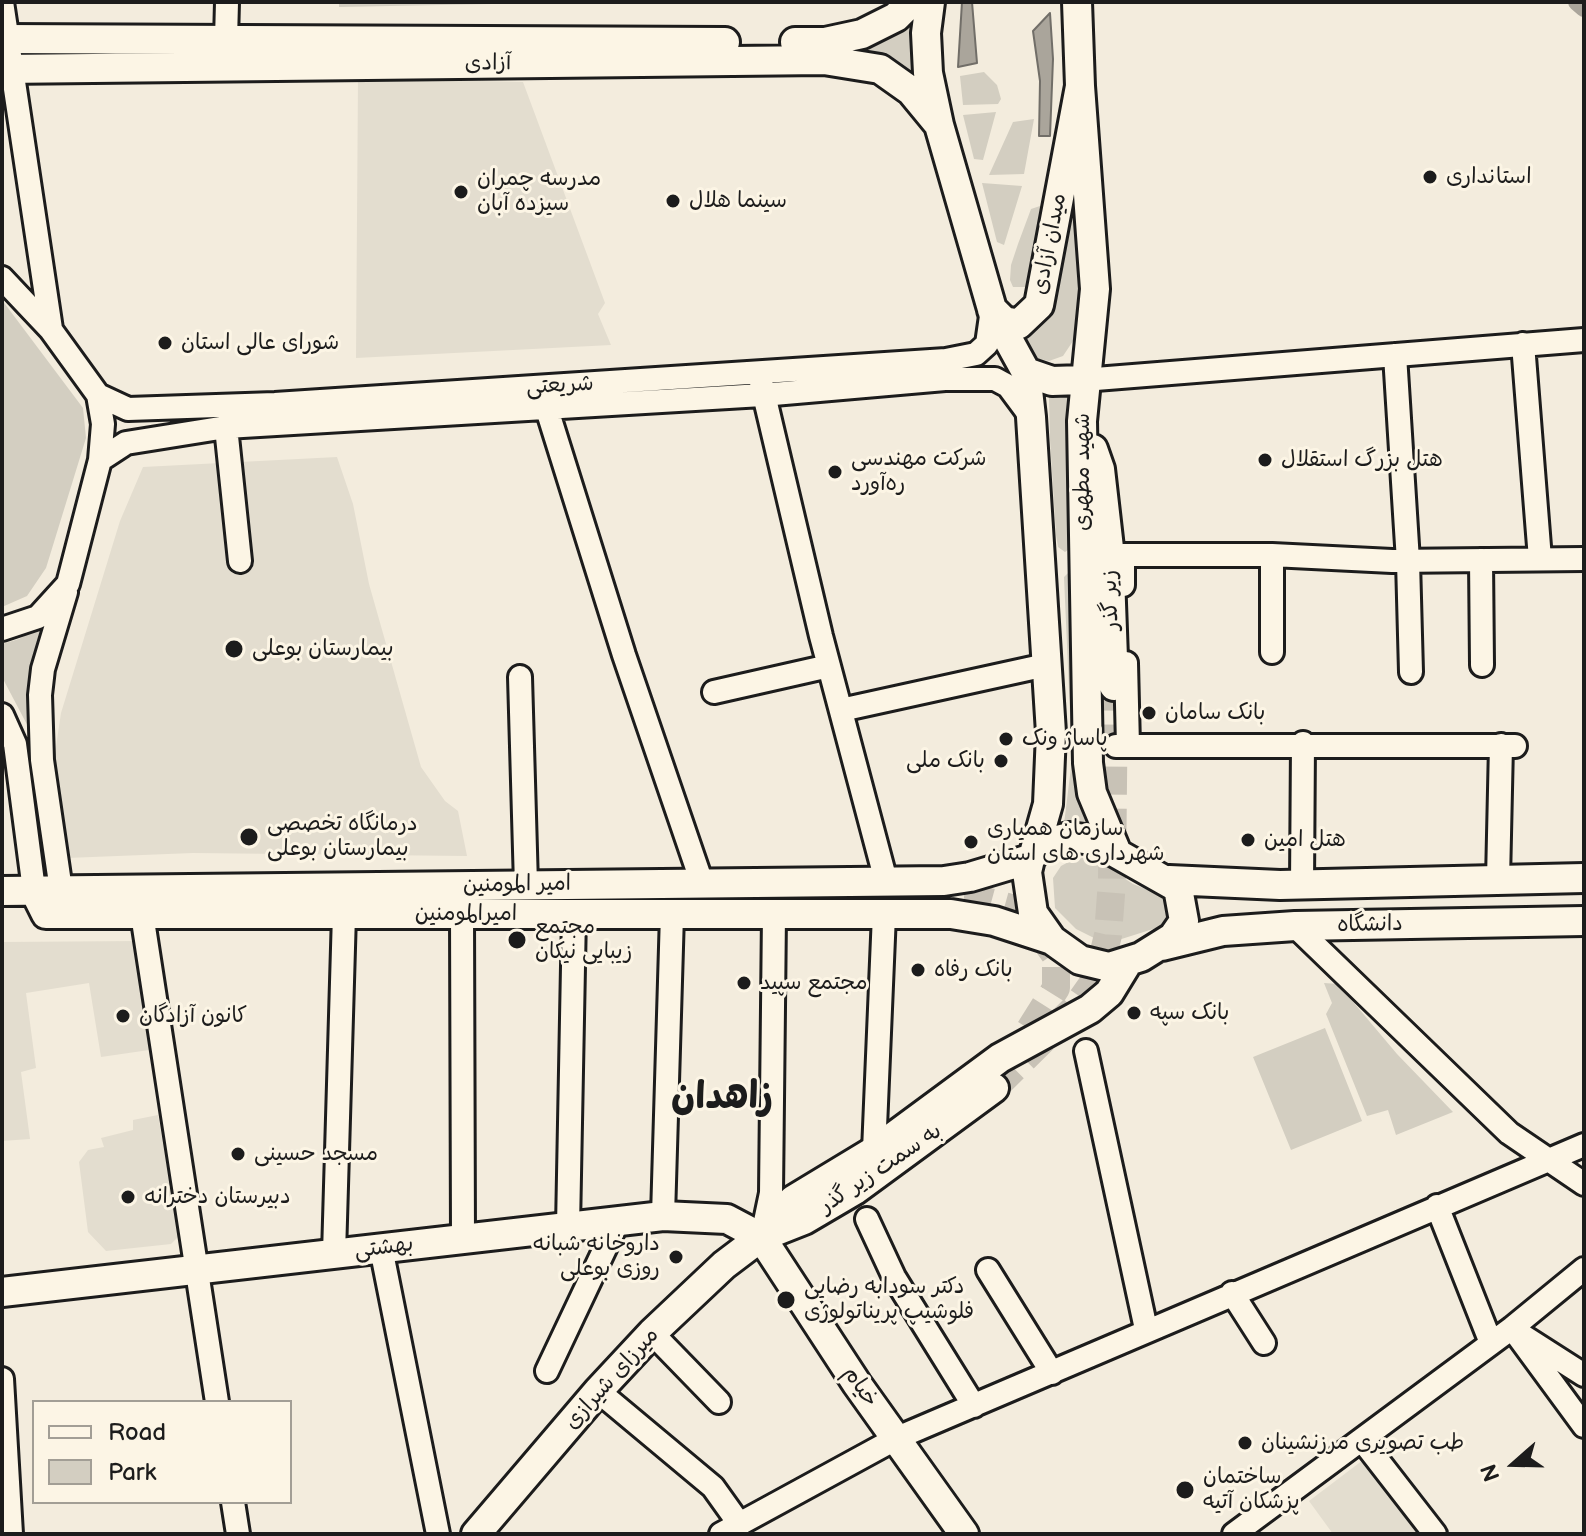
<!DOCTYPE html>
<meta charset="utf-8">
<style>
body{margin:0}
#map{position:relative;width:1586px;height:1536px;overflow:hidden;background:#f3ecdd;font-family:"Balsamiq Sans",sans-serif}
canvas{display:block}
.frame{position:absolute;inset:0;border:4px solid #1c1c1c;pointer-events:none}
.legend{position:absolute;left:32px;top:1400px;width:260px;height:104px;box-sizing:border-box;background:#fcf5e5;border:2px solid #a29e95;margin:0;padding:10px 14px;list-style:none;font-size:24px;color:#1c1c1c}
.legend li{display:flex;align-items:center;gap:16px;height:40px}
.legend b{width:40px;border:2px solid #a29e95}
.north{position:absolute;left:1474px;top:1424px;width:80px;height:80px;-webkit-text-stroke:6px #fcf5e5;paint-order:stroke;rotate:250deg;font-size:22px;font-weight:700;line-height:32px;text-align:center;color:#1c1c1c}
.north::after{content:'';display:block;margin:auto;width:28px;height:36px;background:#1c1c1c;clip-path:polygon(50% 0,100% 100%,50% 72%,0 100%)}
</style>
<div id="map">
<canvas width="1586" height="1536"></canvas>
<div class="frame"></div>
<ul class="legend">
<li><b style="height:10px;background:#fcf5e5"></b>Road</li>
<li><b style="height:22px;background:#d3cec1"></b>Park</li>
</ul>
<div class="north">N</div>
</div>
<script>
const ctx = document.querySelector('canvas').getContext('2d');
ctx.lineJoin = 'round';
function paint(path, color) {
  ctx.fillStyle = color;
  ctx.fill(path, 'evenodd');
}
function toPath(rows) {
  const path = new Path2D();
  for (const r of rows) {
    path.moveTo(r[0], r[1]);
    for (let i = 2; i < r.length; i += 2) path.lineTo(r[i], r[i + 1]);
  }
  return path;
}
function trace(path, color, width, dash) {
  ctx.strokeStyle = color;
  ctx.lineWidth = width;
  ctx.lineCap = dash ? 'butt' : 'round';
  ctx.setLineDash(dash || []);
  ctx.stroke(path);
}
function drawText(font, color, halo, rows, align = 'center') {
  ctx.font = font + ' "Balsamiq Sans","Playpen Sans Arabic",sans-serif';
  ctx.lineWidth = 6;
  ctx.setLineDash([]);
  ctx.textBaseline = 'middle';
  ctx.strokeStyle = halo;
  ctx.fillStyle = color;
  for (const [text, x, y, turn = 0] of rows) {
    ctx.save();
    ctx.translate(x, y);
    ctx.rotate((+turn || 0) * Math.PI / 180);
    ctx.textAlign = isNaN(turn) ? turn : align;
    if (halo) ctx.strokeText(text, 0, 0);
    ctx.fillText(text, 0, 0);
    ctx.restore();
  }
}
paint(toPath([
 [358,78,523,82,605,303,598,314,611,345,356,358],
 [337,457,353,504,369,584,421,767,445,801,458,811,467,856,193,853,67,858,54,760,61,713,120,521,143,467],
 [140,941,156,1049,101,1057,89,983,26,993,36,1068,21,1072,30,1139,2,1141,2,942],
 [158,1115,179,1236,171,1244,106,1251,88,1232,79,1162,88,1150,104,1147,101,1138,133,1130,133,1120],
 [1367,1457,1421,1532,1418,1534,1333,1534,1309,1501]
]), '#e3ddcf');
paint(toPath([
 [339,2,594,2,339,7],
 [915,9,913,60,916,81,901,66,877,55,838,50],
 [984,72,997,85,1001,99,998,104,963,105,960,76],
 [996,112,983,160,974,159,963,115],
 [1034,119,1024,174,989,175,1013,122],
 [1074,155,1083,282,1081,329,1063,356,1049,361,1035,358,1027,348,1024,335,1051,302,1058,285],
 [982,183,1022,186,1004,245,997,242],
 [1040,206,1045,209,1030,282,1025,287,1013,287,1010,280,1011,265,1018,244,1031,209],
 [2,300,83,408,86,438,46,568,27,596,2,607],
 [1053,392,1067,393,1069,400,1076,544,1065,552,1058,547,1056,535,1050,440,1049,398],
 [1071,570,1076,572,1099,828,1064,824,1072,759,1064,577],
 [44,625,30,686,32,734,2,677,2,644,19,639],
 [1092,857,1133,884,1171,899,1169,924,1112,942,1100,941,1076,929,1055,908,1053,878,1061,866,1074,859],
 [1324,983,1338,984,1397,1054,1453,1112,1396,1135,1388,1110,1367,1116,1326,1014,1332,1003],
 [1325,1028,1362,1121,1291,1150,1253,1057]
]), '#d3cec1');
const water = toPath([
 [962,2,972,2,977,63,958,67,962,2],
 [1050,13,1053,59,1050,136,1039,136,1040,81,1033,31,1050,13]
]);
paint(water, '#aaa59b');
trace(water, '#716e68', 2);
trace(toPath([
 [1577,2,1584,8]
]), '#aaa59b', 18);
trace(toPath([
 [838,895,967,896,1011,908,1037,929,1056,956,1056,988,1017,1050],
 [994,1088,1076,1007,1098,976,1108,935,1112,881,1114,686]
]), '#c8c2b6', 28, [28, 14]);
const minor = toPath([
 [2,2,51,329],
 [226,40,227,2],
 [2,278,51,330,98,395,103,424,100,460,68,584,38,617,2,629],
 [1523,344,1540,559],
 [1395,355,1408,561,1411,672],
 [1083,380,1584,340],
 [761,382,821,636,886,881],
 [98,395,128,409,275,404,946,360,976,354,987,344,992,309],
 [546,406,624,655,702,883],
 [226,427,240,561],
 [100,460,126,443,226,427,762,395,945,379,995,379,1008,386,1031,417],
 [1272,555,1272,652],
 [1481,560,1482,665],
 [1123,585,1123,555,1272,555,1392,561,1584,559],
 [1126,663,1128,746],
 [520,677,526,885],
 [714,692,829,666],
 [841,710,1046,665],
 [2,715,15,744,34,890],
 [1116,746,1515,746],
 [1498,880,1501,745],
 [1302,885,1303,743],
 [61,890,42,760,40,695,43,669,66,592],
 [142,914,217,1402],
 [462,914,463,1239],
 [1295,926,1509,1133,1584,1184],
 [1086,1051,1146,1329],
 [874,1151,884,914],
 [1437,1206,1491,1343],
 [663,1216,672,914],
 [867,1219,894,1277,974,1406],
 [568,1227,574,914],
 [762,1236,771,1193,774,914],
 [381,1248,438,1534],
 [334,1254,344,914],
 [988,1270,1052,1373],
 [1232,1293,1264,1343],
 [1512,1328,1584,1426],
 [652,1333,719,1402],
 [1523,1336,1584,1375],
 [547,1371,618,1221],
 [2,1379,11,1534],
 [598,1391,713,1487,738,1522],
 [1362,1440,1435,1534],
 [233,1502,238,1534],
 [721,1534,897,1438,1584,1145],
 [1234,1534,1512,1328,1584,1269]
]);
const major = toPath([
 [930,2,926,33,928,73,939,125,992,309,1004,321,1019,324,1039,305,1080,86,1077,2],
 [2,39,725,42],
 [795,42,825,42,862,34,896,17,911,2],
 [2,69,824,60,880,69,911,91,939,125],
 [1080,86,1095,289,1082,421,1088,763,1092,793,1117,853],
 [992,310,1026,372,1031,417,1051,733,1048,804,1035,850],
 [1026,372,1052,381,1083,380],
 [1093,449,1100,469,1109,548,1114,686],
 [1069,837,1093,840,1178,888,1184,921,1173,937,1141,957,1109,967,1080,960,1052,940,1033,913,1027,872,1030,859,1042,844,1069,837],
 [1169,880,1280,885,1584,878],
 [34,890,46,914,951,914,994,921,1052,940],
 [2,891,944,881,970,877,1030,859],
 [1162,946,1223,931,1295,926,1584,921],
 [765,1234,793,1200,874,1151,1000,1058,1090,1009,1109,993,1128,962],
 [761,1237,857,1384,964,1534],
 [2,1292,663,1216,727,1219,761,1237],
 [476,1534,598,1391,652,1333,724,1265,761,1237,804,1220,855,1190,994,1088]
]);
trace(minor, '#1c1c1c', 28);
trace(major, '#1c1c1c', 34);
trace(minor, '#fcf5e5', 22);
trace(major, '#fcf5e5', 28);
for (const [x, y, r, color] of [
 [1430,177,8,"#1c1c1c"],
 [461,192,8,"#1c1c1c"],
 [673,201,8,"#1c1c1c"],
 [165,343,8,"#1c1c1c"],
 [1265,460,8,"#1c1c1c"],
 [835,472,8,"#1c1c1c"],
 [234,649,10,"#1c1c1c"],
 [1149,713,8,"#1c1c1c"],
 [1006,739,8,"#1c1c1c"],
 [1001,761,8,"#1c1c1c"],
 [249,837,10,"#1c1c1c"],
 [1248,840,8,"#1c1c1c"],
 [971,842,8,"#1c1c1c"],
 [517,940,10,"#1c1c1c"],
 [918,970,8,"#1c1c1c"],
 [744,983,8,"#1c1c1c"],
 [1134,1013,8,"#1c1c1c"],
 [123,1016,8,"#1c1c1c"],
 [238,1154,8,"#1c1c1c"],
 [128,1197,8,"#1c1c1c"],
 [676,1257,8,"#1c1c1c"],
 [786,1300,10,"#1c1c1c"],
 [1245,1443,8,"#1c1c1c"],
 [1185,1490,10,"#1c1c1c"]
]) {
  const dot = new Path2D();
  dot.arc(x, y, r, 0, 2 * Math.PI);
  ctx.fillStyle = color;
  ctx.fill(dot);
  trace(dot, '#fcf5e5', 3);
}
drawText('22px', '#1c1c1c', '#fcf5e5', [
 ["آزادی",488,64,-1],
 ["میدان آزادی",1050,244,-79],
 ["شریعتی",560,386,-3],
 ["شهید مطهری",1083,472,-90],
 ["زیر گذر",1111,600,-92],
 ["امیر المومنین",517,885,-1],
 ["امیرالمومنین",466,914],
 ["دانشگاه",1370,925,-1],
 ["به سمت زیر گذر",881,1169,-34],
 ["بهشتی",384,1248,-7],
 ["میرزای شیرازی",612,1379,-48],
 ["خیام",860,1387,55]
]);
drawText('22px', '#1c1c1c', '#fcf5e5', [
 ["استانداری",1446,177],
 ["مدرسه چمران",477,179],
 ["سیزده آبان",477,204],
 ["سینما هلال",689,201],
 ["شورای عالی استان",181,343],
 ["شرکت مهندسی",851,459],
 ["ره‌آورد",851,484],
 ["هتل بزرگ استقلال",1281,460],
 ["بیمارستان بوعلی",252,649],
 ["بانک سامان",1165,713],
 ["پاساژ ونک",1022,739],
 ["بانک ملی",985,761,"right"],
 ["درمانگاه تخصصی",267,824],
 ["بیمارستان بوعلی",267,849],
 ["سازمان همیاری",987,829],
 ["شهرداری های استان",987,854],
 ["هتل امین",1264,840],
 ["مجتمع",535,927],
 ["زیبایی نیکان",535,952],
 ["بانک رفاه",934,970],
 ["مجتمع سپید",760,983],
 ["بانک سپه",1150,1013],
 ["کانون آزادگان",139,1016],
 ["مسجد حسینی",254,1154],
 ["دبیرستان دخترانه",144,1197],
 ["داروخانه شبانه",660,1244,"right"],
 ["روزی بوعلی",660,1269,"right"],
 ["دکتر سودابه رضایی",804,1287],
 ["فلوشیپ پریناتولوژی",804,1312],
 ["طب تصویری مرزنشینان",1261,1443],
 ["ساختمان",1203,1477],
 ["پزشکان آتیه",1203,1502]
], 'left');
drawText('bold 38px', '#1c1c1c', '#fcf5e5', [
 ["زاهدان",722,1098]
]);
</script>
